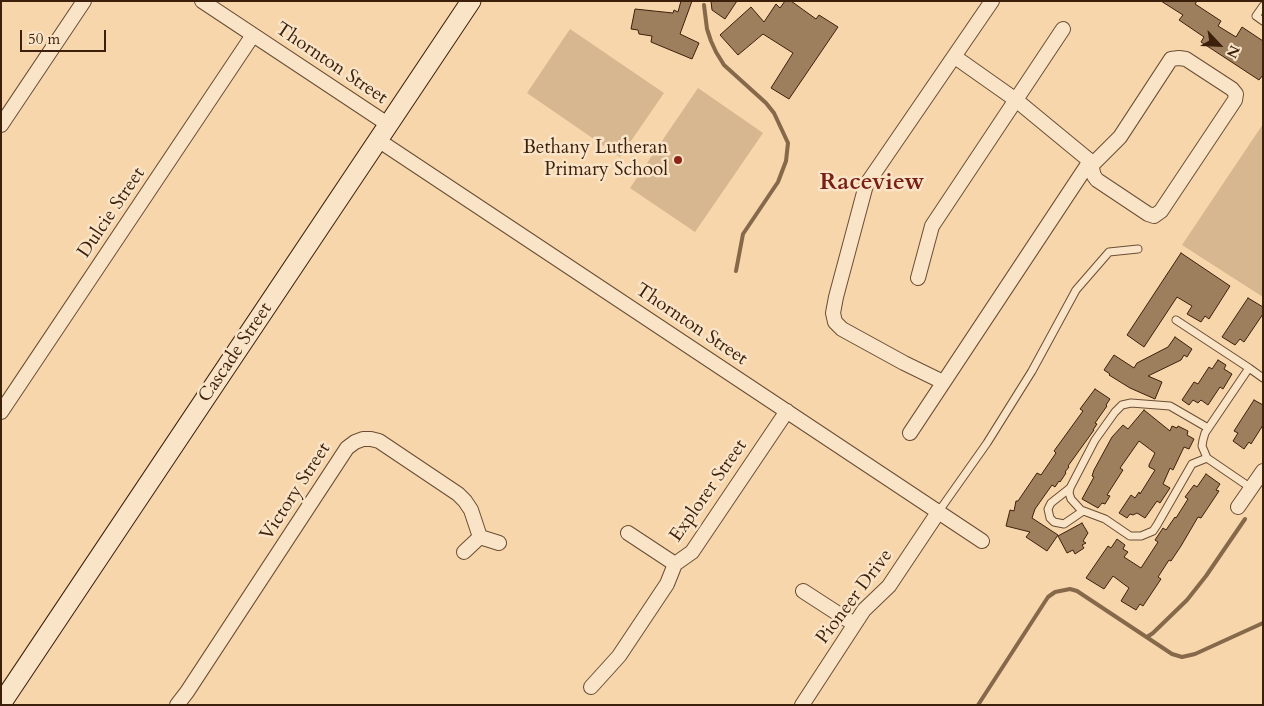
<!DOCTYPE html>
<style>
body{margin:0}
#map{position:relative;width:1264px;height:706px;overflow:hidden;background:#f6d6aa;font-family:Cardo,serif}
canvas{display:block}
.frame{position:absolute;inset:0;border:2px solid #3c200c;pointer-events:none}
.north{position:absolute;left:1194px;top:20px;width:50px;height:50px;-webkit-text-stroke:4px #f9e4c8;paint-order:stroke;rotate:115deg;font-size:14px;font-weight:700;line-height:20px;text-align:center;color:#3c200c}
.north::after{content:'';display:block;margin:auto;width:18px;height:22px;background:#3c200c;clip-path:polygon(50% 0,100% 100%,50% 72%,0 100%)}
.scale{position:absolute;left:20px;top:30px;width:86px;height:22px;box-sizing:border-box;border:2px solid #3c200c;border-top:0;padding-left:6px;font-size:15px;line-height:18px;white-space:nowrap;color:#3c200c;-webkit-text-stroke:4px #f9e4c8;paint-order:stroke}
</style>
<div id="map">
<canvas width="1264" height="706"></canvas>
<div class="frame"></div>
<div class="north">N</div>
<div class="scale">50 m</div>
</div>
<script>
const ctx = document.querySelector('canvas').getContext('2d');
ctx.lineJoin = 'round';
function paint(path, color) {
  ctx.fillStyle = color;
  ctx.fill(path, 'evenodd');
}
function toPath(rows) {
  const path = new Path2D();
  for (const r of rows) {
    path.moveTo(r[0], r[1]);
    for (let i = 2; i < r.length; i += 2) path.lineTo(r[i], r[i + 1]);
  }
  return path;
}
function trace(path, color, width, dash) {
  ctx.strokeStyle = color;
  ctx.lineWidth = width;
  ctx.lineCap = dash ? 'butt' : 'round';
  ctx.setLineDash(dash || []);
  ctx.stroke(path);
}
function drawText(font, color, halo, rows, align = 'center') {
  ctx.font = font + ' Cardo,serif';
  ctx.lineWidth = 5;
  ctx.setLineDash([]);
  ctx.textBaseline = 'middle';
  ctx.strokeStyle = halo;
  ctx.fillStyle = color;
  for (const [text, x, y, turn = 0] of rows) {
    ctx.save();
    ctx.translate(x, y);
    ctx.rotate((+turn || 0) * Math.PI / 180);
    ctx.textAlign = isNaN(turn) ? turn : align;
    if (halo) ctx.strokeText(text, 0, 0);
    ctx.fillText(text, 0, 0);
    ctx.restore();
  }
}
paint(toPath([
 [570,29,664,93,620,157,527,93],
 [698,88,763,133,695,232,630,188],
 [1263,124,1263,297,1182,245]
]), '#d6b78f');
trace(toPath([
 [704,5,707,29,711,41,716,52,724,65,766,103,774,113,788,143,786,161,778,182,743,234,736,271],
 [1147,637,1153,633,1187,600,1206,576,1245,519],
 [978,705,1048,597,1055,592,1070,589,1077,591,1172,654,1182,657,1195,654,1263,623]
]), '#86684a', 4);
const building = toPath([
 [681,1,692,1,680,34,699,43,692,59,651,42,652,36,639,34,638,30,631,29,635,9,673,13,674,10,678,12,681,1],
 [711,1,737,1,725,19,712,10,711,1],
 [785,1,791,1,816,19,819,15,838,27,789,99,771,88,793,53,763,34,738,55,720,35,751,7,764,22,776,4,780,8,785,1],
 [1161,1,1197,1,1195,4,1221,21,1218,26,1236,37,1242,27,1263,41,1263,75,1259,80,1201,42,1204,37,1179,20,1183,15,1161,1],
 [1181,253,1230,286,1209,319,1205,316,1201,322,1187,314,1192,306,1177,297,1144,347,1127,335,1181,253],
 [1248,298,1263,307,1263,314,1244,342,1240,339,1235,345,1222,337,1248,298],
 [1175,337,1192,349,1187,357,1184,355,1181,360,1148,376,1162,382,1155,399,1130,388,1109,375,1110,374,1104,370,1114,355,1134,368,1137,363,1168,347,1175,337],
 [1218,360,1226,365,1224,369,1232,374,1223,389,1220,387,1208,405,1201,400,1198,403,1193,400,1189,405,1182,400,1194,382,1198,384,1209,367,1212,369,1218,360],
 [1095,389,1110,399,1106,405,1107,406,1095,423,1097,424,1093,430,1094,430,1068,466,1069,467,1065,472,1066,473,1060,482,1059,481,1055,487,1052,485,1035,509,1032,518,1058,535,1047,551,1026,537,1030,532,1006,526,1010,510,1014,511,1016,501,1018,501,1037,473,1041,475,1056,453,1054,451,1083,411,1080,409,1095,389],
 [1254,400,1263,405,1263,425,1251,444,1249,442,1244,449,1233,441,1238,433,1234,431,1254,400],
 [1144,410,1170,431,1172,426,1177,428,1178,426,1188,431,1187,435,1194,439,1189,449,1184,447,1173,470,1170,468,1163,484,1170,488,1160,503,1157,501,1145,518,1137,513,1133,515,1130,514,1127,518,1119,513,1131,495,1135,498,1139,492,1140,494,1155,470,1149,467,1149,465,1155,453,1139,441,1120,468,1123,470,1107,495,1110,496,1105,504,1102,503,1098,508,1082,499,1094,477,1092,476,1094,470,1112,437,1123,425,1128,429,1144,410],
 [1206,474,1220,484,1216,490,1219,491,1201,518,1198,517,1181,546,1171,561,1169,560,1158,577,1161,579,1143,606,1140,604,1136,610,1121,601,1129,588,1113,576,1104,589,1086,578,1108,546,1111,548,1117,539,1125,545,1123,549,1128,552,1124,557,1141,568,1158,542,1155,540,1163,528,1166,530,1175,517,1176,518,1188,499,1185,497,1194,485,1197,487,1206,474],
 [1082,523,1088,533,1083,541,1086,543,1082,545,1084,548,1075,554,1073,550,1067,553,1058,536,1082,523]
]);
paint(building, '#9d7f5e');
trace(building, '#3c200c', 1);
const service = toPath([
 [1263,6,1256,16,1263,21],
 [1176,320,1249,368],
 [1207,458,1192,464,1157,525,1153,531,1141,536,1130,536,1105,519,1081,510,1071,499,1069,493,1070,488,1095,440,1115,412,1122,405,1131,403,1170,406,1208,428],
 [1070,488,1051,503,1048,509,1050,518,1054,522,1064,524,1083,511],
 [1251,488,1207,458,1202,446,1203,440,1205,433,1249,368,1263,378],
 [939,511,987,443,1032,371,1076,290,1109,252,1138,249]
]);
const minor = toPath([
 [202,1,389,125],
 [955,57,1016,100,1090,161,1094,176,1097,180,1148,214,1154,216,1161,211,1235,100,1236,94,1232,89,1186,59,1179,58,1171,59,1120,137,1091,166],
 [1,125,84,1],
 [378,140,982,541],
 [918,278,932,226,1063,29],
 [943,382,904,363,842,329,835,322,833,313,836,297,866,185,992,1],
 [1,412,253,35],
 [910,433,1090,161],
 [1238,507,1263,471],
 [628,533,675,564],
 [464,552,480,537,499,543],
 [803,591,854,624],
 [591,687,619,656,667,584,675,564,692,552,787,411],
 [177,705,187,692,347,448,355,442,363,439,371,439,379,441,458,494,465,501,471,510,480,537],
 [802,705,864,610,889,586,939,511]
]);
const secondary = toPath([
 [1,704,471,1]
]);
trace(service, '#6a4e34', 9);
trace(minor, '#6a4e34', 16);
trace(secondary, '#3c200c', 21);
trace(service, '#f9e4c8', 7);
trace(minor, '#f9e4c8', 14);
trace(secondary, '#f9e4c8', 19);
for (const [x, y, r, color] of [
 [678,160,5,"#8f2418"]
]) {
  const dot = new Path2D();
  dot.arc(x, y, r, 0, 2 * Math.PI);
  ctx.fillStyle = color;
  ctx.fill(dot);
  trace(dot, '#f9e4c8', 2);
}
drawText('19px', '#3c200c', '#f9e4c8', [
 ["Thornton Street",331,64,34],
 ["Dulcie Street",112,213,-56],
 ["Thornton Street",691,325,34],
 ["Cascade Street",236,353,-56],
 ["Explorer Street",709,491,-55],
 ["Victory Street",296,492,-57],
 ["Pioneer Drive",855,597,-53]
]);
drawText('19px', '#3c200c', '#f9e4c8', [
 ["Bethany Lutheran",668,149],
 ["Primary School",668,171]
], 'right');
drawText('bold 24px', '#7a1f14', '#f9e4c8', [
 ["Raceview",872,183]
]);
</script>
